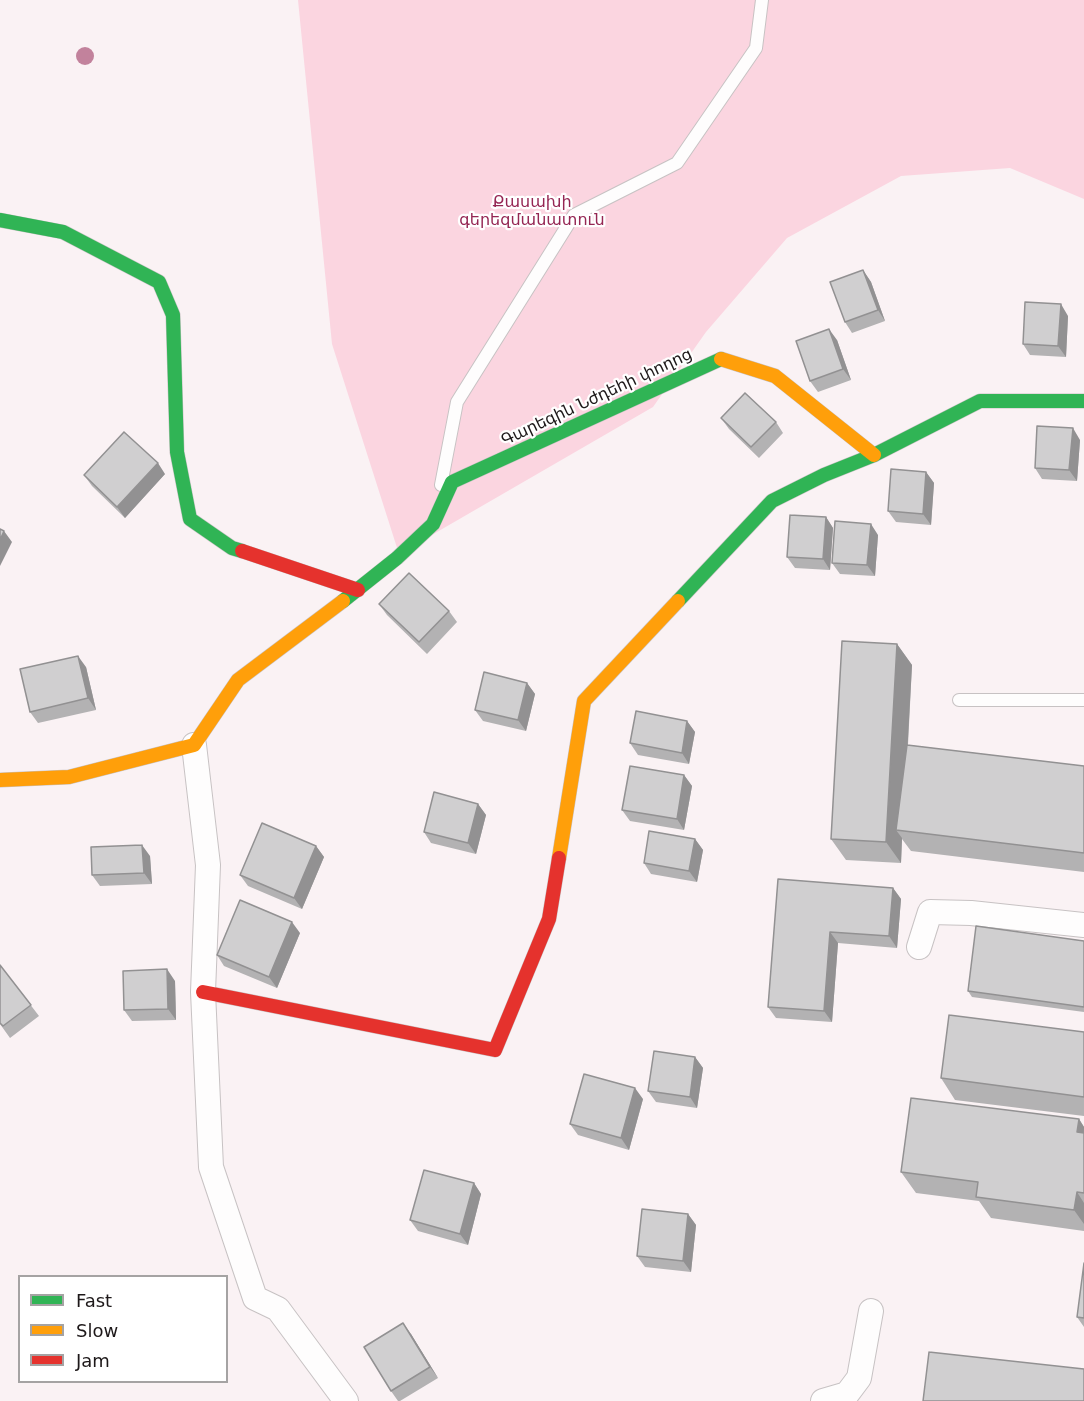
<!DOCTYPE html>
<meta charset="utf-8">
<style>
body{margin:0}
#map{position:relative;width:1084px;height:1401px;overflow:hidden;background:#faf2f4;font-family:"DejaVu Sans",sans-serif}
canvas{display:block}
.legend{position:absolute;left:18px;top:1275px;width:210px;height:108px;box-sizing:border-box;background:#fff;border:2px solid #a5a3a3;margin:0;padding:8px 10px;list-style:none;font-size:18px;color:#1d1819}
.legend li{display:flex;align-items:center;gap:12px;height:30px}
.legend b{width:30px;border:2px solid #a5a3a3}
</style>
<div id="map">
<canvas width="1084" height="1401"></canvas>
<ul class="legend">
<li><b style="height:8px;background:#30b455"></b>Fast</li>
<li><b style="height:8px;background:#ff9f0a"></b>Slow</li>
<li><b style="height:8px;background:#e5322d"></b>Jam</li>
</ul>
</div>
<script>
const ctx = document.querySelector('canvas').getContext('2d');
ctx.lineJoin = 'round';
function paint(path, color) {
  ctx.fillStyle = color;
  ctx.fill(path, 'evenodd');
}
function toPath(rows) {
  const path = new Path2D();
  for (const r of rows) {
    path.moveTo(r[0], r[1]);
    for (let i = 2; i < r.length; i += 2) path.lineTo(r[i], r[i + 1]);
  }
  return path;
}
function trace(path, color, width, dash) {
  ctx.strokeStyle = color;
  ctx.lineWidth = width;
  ctx.lineCap = dash ? 'butt' : 'round';
  ctx.setLineDash(dash || []);
  ctx.stroke(path);
}
function drawText(font, color, halo, rows, align = 'center') {
  ctx.font = font + ' "DejaVu Sans","Noto Sans Armenian",sans-serif';
  ctx.lineWidth = 4.5;
  ctx.setLineDash([]);
  ctx.textBaseline = 'middle';
  ctx.strokeStyle = halo;
  ctx.fillStyle = color;
  for (const [text, x, y, turn = 0] of rows) {
    ctx.save();
    ctx.translate(x, y);
    ctx.rotate((+turn || 0) * Math.PI / 180);
    ctx.textAlign = isNaN(turn) ? turn : align;
    if (halo) ctx.strokeText(text, 0, 0);
    ctx.fillText(text, 0, 0);
    ctx.restore();
  }
}
paint(toPath([
 [298,0,1084,0,1084,199,1010,168,901,176,787,238,706,332,653,407,399,554,332,344]
]), '#fbd5e0');
const lane = toPath([
 [441,485,457,402,574,215,677,163,756,48,762,0],
 [959,700,1084,700]
]);
const street = toPath([
 [194,745,208,865,203,992,211,1167,255,1298,278,1309,346,1401],
 [919,947,930,912,971,913,1084,925],
 [823,1401,847,1394,859,1378,871,1311]
]);
const fast = toPath([
 [0,220,63,232,159,282,173,315,177,452,190,519,232,548,242,551],
 [343,601,397,558,433,524,452,482,721,359],
 [678,601,772,501,824,475,874,455,980,401,1084,401]
]);
const slow = toPath([
 [721,359,775,376,874,455],
 [0,780,69,777,194,745,238,680,343,601],
 [559,858,584,701,678,601]
]);
const jam = toPath([
 [242,551,358,590],
 [203,992,495,1050,549,919,559,858]
]);
trace(lane, '#c7c2c3', 14);
trace(street, '#c7c2c3', 26);
trace(fast, '#c7c2c3', 15);
trace(slow, '#c7c2c3', 15);
trace(jam, '#c7c2c3', 15);
trace(lane, '#fefdfd', 12);
trace(street, '#fefdfd', 24);
trace(fast, '#30b455', 14);
trace(slow, '#ff9f0a', 14);
trace(jam, '#e5322d', 14);
ctx.fillStyle = '#c2829c';
for (const [x, y] of [
 [85,56]
]) {
  ctx.beginPath();
  ctx.arc(x, y, 9, 0, 2 * Math.PI);
  ctx.fill();
}
paint(toPath([
 [863,270,871,282,885,321,852,333,845,322],
 [1068,316,1066,357,1030,355,1023,344],
 [837,340,851,380,818,392,810,381],
 [721,418,776,422,783,433,759,458,729,429],
 [1080,440,1077,481,1042,479,1035,468],
 [926,472,934,483,931,525,896,522,888,511],
 [165,474,125,518,92,486,84,475],
 [826,517,833,528,830,570,795,568,787,557],
 [878,535,875,576,840,574,832,563],
 [379,604,449,611,457,622,427,654,387,615],
 [897,644,912,665,908,745,1084,766,1084,872,911,851,902,839,901,863,846,860,831,839],
 [86,667,96,710,38,723,30,712],
 [527,683,535,694,526,731,483,721,475,710],
 [687,721,695,732,689,764,638,755,630,743],
 [684,775,692,786,684,830,630,821,622,810],
 [478,804,486,815,476,854,431,843,424,832],
 [695,839,703,850,697,882,651,874,644,863],
 [316,846,324,857,302,909,248,886,240,875],
 [150,856,152,884,100,886,92,875],
 [778,879,893,888,901,899,897,948,838,943,832,1022,776,1018,768,1007],
 [300,933,277,988,224,966,217,955],
 [1084,941,1084,1012,972,997,968,991],
 [0,965,39,1016,10,1038,0,1024],
 [175,981,176,1020,132,1021,124,1010],
 [1084,1032,1084,1116,955,1100,941,1078],
 [695,1057,703,1068,697,1108,656,1102,648,1091],
 [643,1099,629,1150,578,1135,570,1124],
 [1079,1119,1084,1127,1084,1231,991,1218,979,1201,916,1193,901,1172],
 [474,1183,481,1194,468,1245,418,1231,410,1220],
 [688,1214,696,1225,691,1272,645,1267,637,1256],
 [1084,1263,1084,1327,1077,1317],
 [411,1334,438,1378,400,1401,398,1401,391,1391]
]), '#b3b2b3');
paint(toPath([
 [863,270,871,282,885,321,878,310],
 [1061,304,1068,316,1066,357,1058,346],
 [829,329,837,340,851,380,843,369],
 [1073,428,1080,440,1077,481,1069,470],
 [158,463,165,474,125,518,117,507],
 [926,472,934,483,931,525,923,514],
 [826,517,833,528,830,570,823,559],
 [871,524,878,535,875,576,867,565],
 [4,531,12,542,0,566,0,540],
 [897,644,912,665,903,830,896,830,902,838,901,863,886,842],
 [78,656,86,667,96,710,88,698],
 [527,683,535,694,526,731,518,720],
 [687,721,695,732,689,764,682,753],
 [684,775,692,786,684,830,677,819],
 [478,804,486,815,476,854,468,843],
 [695,839,703,850,697,882,689,871],
 [142,845,150,856,152,884,144,873],
 [316,846,324,857,302,909,294,898],
 [893,888,901,899,897,948,889,936],
 [292,922,300,933,277,988,269,977],
 [830,932,838,943,832,1022,824,1011],
 [167,969,175,981,176,1020,168,1009],
 [695,1057,703,1068,697,1108,690,1097],
 [635,1088,643,1099,629,1150,621,1138],
 [1079,1119,1084,1127,1084,1142,1077,1132],
 [474,1183,481,1194,468,1245,460,1234],
 [1077,1192,1084,1203,1084,1224,1074,1210],
 [688,1214,696,1225,691,1272,683,1261],
 [403,1323,411,1334,438,1378,430,1367]
]), '#929192');
const building = toPath([
 [863,270,878,310,845,322,830,282,863,270],
 [1025,302,1061,304,1058,346,1023,344,1025,302],
 [829,329,843,369,810,381,796,341,829,329],
 [745,393,776,422,751,447,721,418,745,393],
 [1037,426,1073,428,1069,470,1035,468,1037,426],
 [124,432,158,463,117,507,84,475,124,432],
 [891,469,926,472,923,514,888,511,891,469],
 [790,515,826,517,823,559,787,557,790,515],
 [835,521,871,524,867,565,832,563,835,521],
 [0,529,4,531,0,540,0,529],
 [409,573,449,611,419,642,379,604,409,573],
 [842,641,897,644,886,842,831,839,842,641],
 [78,656,88,698,30,712,20,669,78,656],
 [484,672,527,683,518,720,475,710,484,672],
 [636,711,687,721,682,753,630,743,636,711],
 [907,745,1084,766,1084,853,896,830,907,745],
 [630,766,684,775,677,819,622,810,630,766],
 [434,792,478,804,468,843,424,832,434,792],
 [262,823,316,846,294,898,240,875,262,823],
 [649,831,695,839,689,871,644,863,649,831],
 [142,845,144,873,92,875,91,847,142,845],
 [778,879,893,888,889,936,830,932,824,1011,768,1007,778,879],
 [240,900,292,922,269,977,217,955,240,900],
 [976,926,1084,941,1084,1007,968,991,976,926],
 [0,965,31,1005,3,1026,0,1023,0,965],
 [167,969,168,1009,124,1010,123,971,167,969],
 [949,1015,1084,1032,1084,1097,941,1078,949,1015],
 [654,1051,695,1057,690,1097,648,1091,654,1051],
 [584,1074,635,1088,621,1138,570,1124,584,1074],
 [911,1098,1079,1119,1077,1132,1084,1133,1084,1193,1077,1192,1074,1210,976,1197,978,1182,901,1172,911,1098],
 [424,1170,474,1183,460,1234,410,1220,424,1170],
 [642,1209,688,1214,683,1261,637,1256,642,1209],
 [1084,1263,1084,1318,1077,1317,1084,1263],
 [403,1323,430,1367,391,1391,364,1347,403,1323],
 [929,1352,1084,1369,1084,1401,923,1401,929,1352]
]);
paint(building, '#d0cfd0');
trace(building, '#929192', 1.5);
drawText('16px', '#952754', '#fff', [
 ["Քասախի",532,203],
 ["գերեզմանատուն",532,221]
]);
drawText('16px', '#1d1819', '#fff', [
 ["Գարեգին Նժդեհի փողոց",597,398,-25]
]);
</script>
